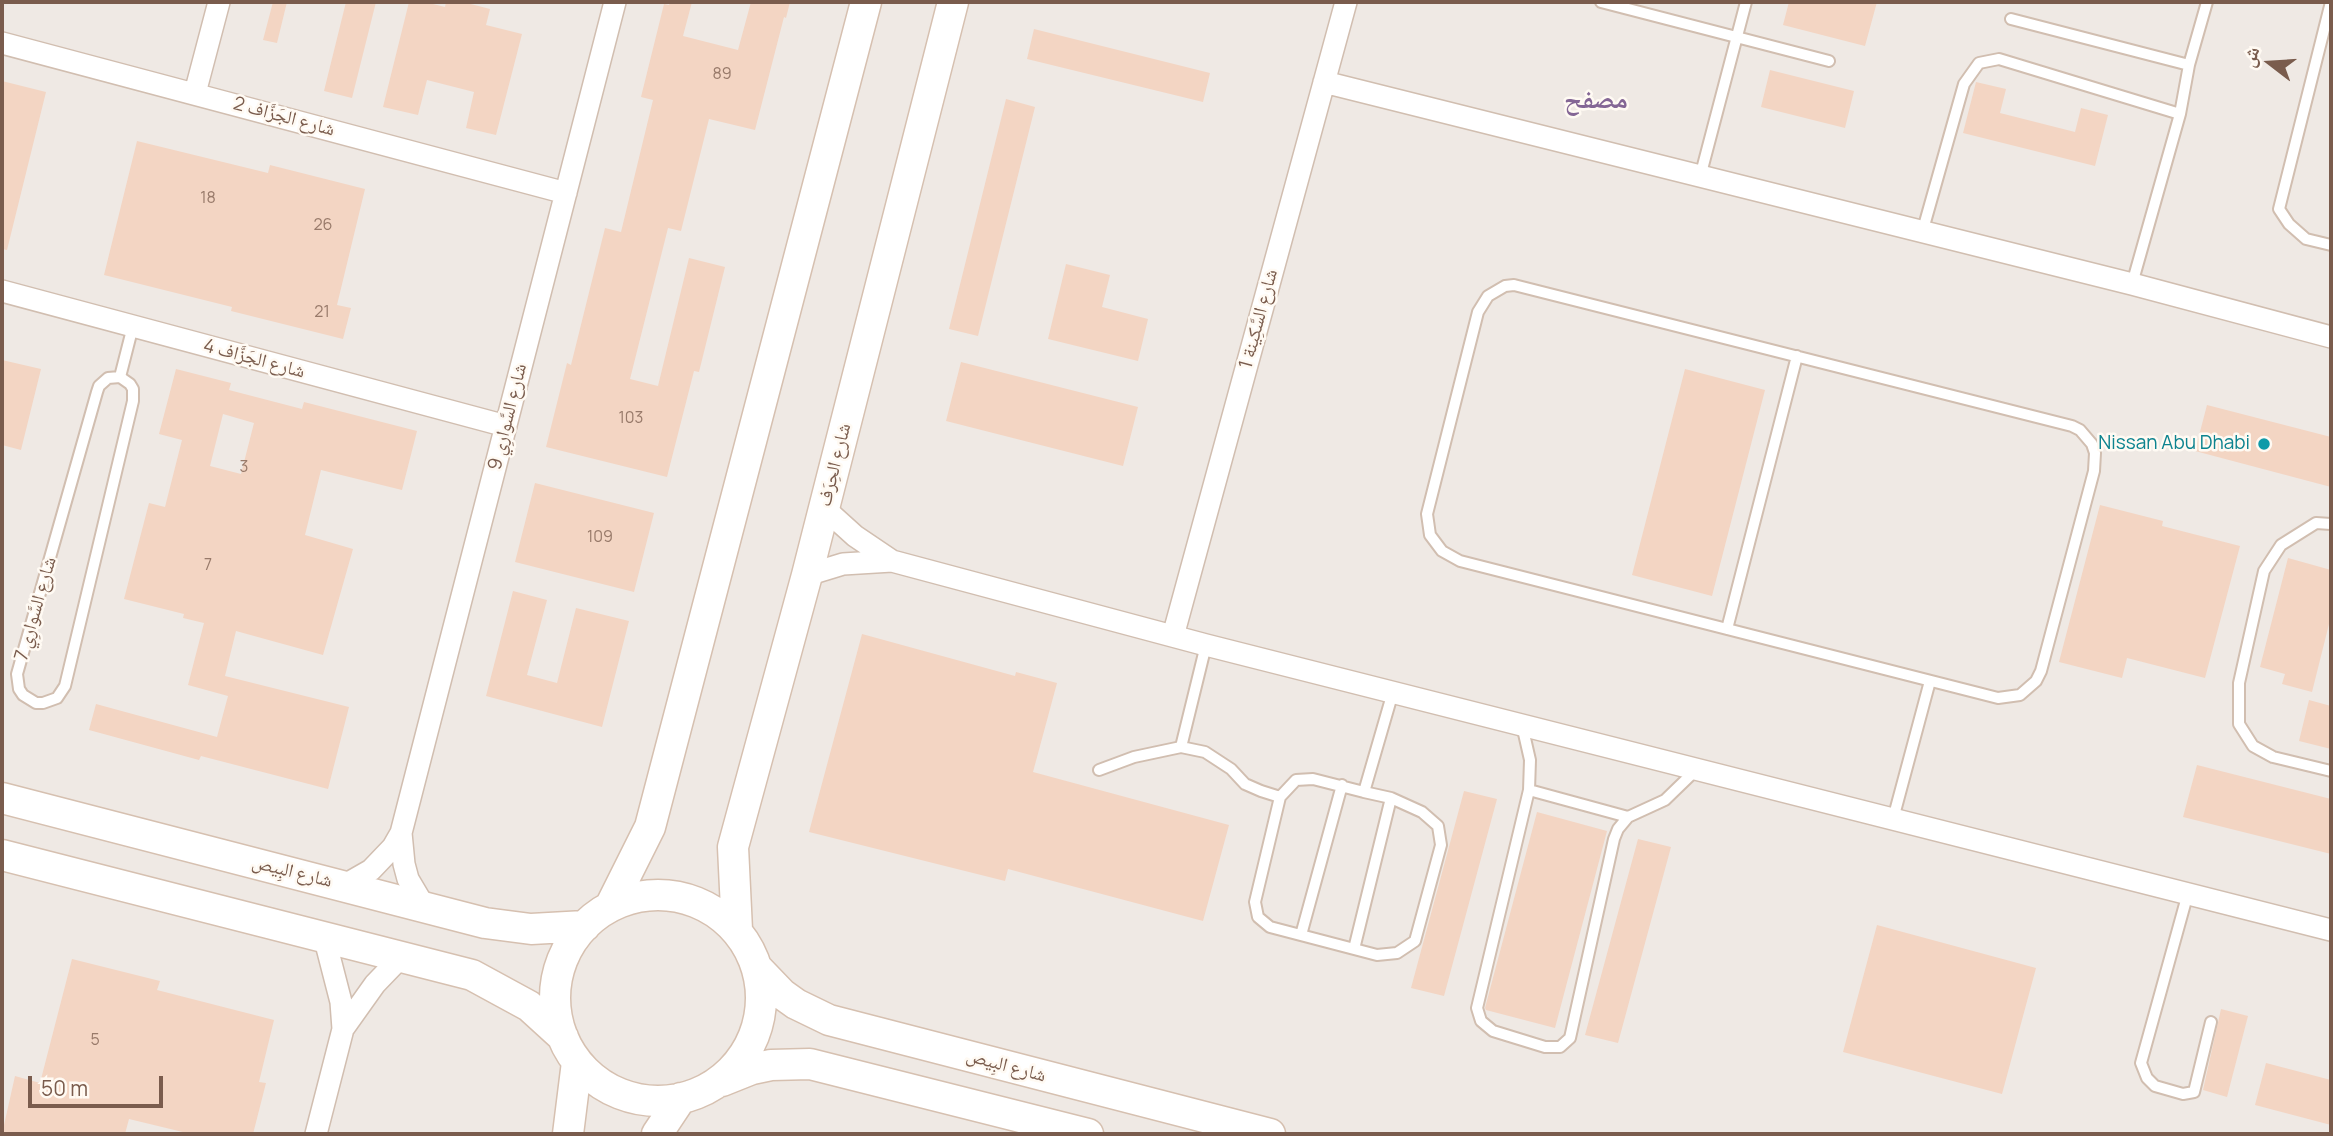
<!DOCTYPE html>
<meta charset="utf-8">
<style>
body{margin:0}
#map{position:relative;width:2333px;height:1136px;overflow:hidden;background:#fdf6ec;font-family:Manrope,"Noto Naskh Arabic",sans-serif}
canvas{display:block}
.frame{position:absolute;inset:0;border:4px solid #7a5c4d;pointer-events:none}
.north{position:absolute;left:2235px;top:28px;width:70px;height:70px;-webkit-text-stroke:5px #fffaf3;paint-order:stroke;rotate:287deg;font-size:19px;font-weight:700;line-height:28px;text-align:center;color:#7a5c4d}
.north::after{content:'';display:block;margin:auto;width:24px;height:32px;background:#7a5c4d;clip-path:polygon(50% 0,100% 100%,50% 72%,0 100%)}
.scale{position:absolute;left:28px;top:1076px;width:135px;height:32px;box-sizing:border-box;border:4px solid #7a5c4d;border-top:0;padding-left:9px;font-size:21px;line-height:24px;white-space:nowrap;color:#7a5c4d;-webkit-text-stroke:5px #fffaf3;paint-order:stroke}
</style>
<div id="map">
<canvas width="2333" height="1136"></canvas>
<div class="frame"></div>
<div class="north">ش</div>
<div class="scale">50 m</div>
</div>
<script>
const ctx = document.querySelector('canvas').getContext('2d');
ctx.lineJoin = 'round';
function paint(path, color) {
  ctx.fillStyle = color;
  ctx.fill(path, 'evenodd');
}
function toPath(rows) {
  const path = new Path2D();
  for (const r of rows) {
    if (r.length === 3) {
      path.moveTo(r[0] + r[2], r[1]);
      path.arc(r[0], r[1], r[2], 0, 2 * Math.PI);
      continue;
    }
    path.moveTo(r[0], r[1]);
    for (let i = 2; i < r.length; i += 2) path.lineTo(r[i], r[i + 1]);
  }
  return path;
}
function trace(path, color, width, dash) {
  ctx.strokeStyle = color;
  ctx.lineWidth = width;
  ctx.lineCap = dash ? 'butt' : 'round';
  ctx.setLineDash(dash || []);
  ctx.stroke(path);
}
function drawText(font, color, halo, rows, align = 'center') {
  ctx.font = font + ' Manrope,"Noto Naskh Arabic",sans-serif';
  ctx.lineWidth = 5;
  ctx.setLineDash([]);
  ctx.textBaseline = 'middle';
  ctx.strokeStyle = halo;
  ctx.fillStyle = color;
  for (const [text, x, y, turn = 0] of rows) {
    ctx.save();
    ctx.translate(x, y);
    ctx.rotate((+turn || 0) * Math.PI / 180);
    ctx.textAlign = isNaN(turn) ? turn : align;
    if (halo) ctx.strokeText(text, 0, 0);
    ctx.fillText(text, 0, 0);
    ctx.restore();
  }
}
paint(toPath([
 [2,2,2331,2,2331,1134,2,1134]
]), '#efe9e4');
paint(toPath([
 [273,2,287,2,277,43,263,40],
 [346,2,376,2,352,98,324,91],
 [409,2,425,2,445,7,446,2,463,2,490,9,486,25,522,34,496,135,466,128,474,92,427,80,418,115,383,107],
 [670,2,692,2,683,36,738,50,751,2,790,2,786,18,784,17,755,130,709,119,681,231,668,228,630,379,658,386,689,258,725,267,699,372,694,371,667,477,546,447,567,363,571,365,605,228,621,232,653,100,641,97,664,4,669,5],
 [1789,2,1877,2,1865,46,1783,25],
 [1034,29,1210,73,1203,102,1027,59],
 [1770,70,1854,91,1845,128,1761,107],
 [2,81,46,92,7,250,2,249],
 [1976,82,2006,89,2000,113,2075,132,2081,108,2108,115,2095,166,1963,133],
 [1006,99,1035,107,978,336,949,329],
 [137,141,268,173,270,165,365,189,337,305,351,308,343,339,231,311,232,307,104,275],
 [1066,264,1110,275,1102,307,1148,319,1138,361,1048,339],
 [2,360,41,369,21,450,2,445],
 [961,362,1138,407,1123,466,946,421],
 [176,369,231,383,229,390,302,409,304,402,417,431,402,490,321,470,305,535,353,549,323,655,236,631,225,676,349,707,328,789,201,756,199,760,89,730,96,704,217,737,228,696,188,685,204,623,183,618,184,614,124,599,149,503,165,507,182,440,159,434],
 [223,414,254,423,241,474,210,466],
 [1685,369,1765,390,1712,596,1632,575],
 [2207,405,2331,437,2331,487,2195,451],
 [535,483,654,513,634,592,515,562],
 [2100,505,2163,521,2162,526,2240,546,2205,678,2127,658,2122,678,2059,662],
 [2288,558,2331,570,2331,616,2312,692,2282,684,2285,674,2260,667],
 [513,591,547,600,527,675,557,683,576,608,629,621,602,727,486,696],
 [862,634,1015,676,1016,672,1057,683,1033,772,1229,825,1203,921,1008,869,1005,881,809,832],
 [2309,700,2331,706,2331,749,2299,741],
 [2197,765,2331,799,2331,854,2183,817],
 [1464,791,1497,799,1444,996,1411,988],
 [1537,812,1607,831,1555,1028,1486,1010,1485,1008],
 [1638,839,1671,847,1618,1043,1585,1035],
 [1877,925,2036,968,2002,1094,1843,1052],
 [72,959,160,981,157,990,274,1020,259,1082,266,1083,253,1134,191,1134,129,1119,125,1134,2,1134,15,1076,40,1083],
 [2221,1009,2248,1016,2227,1097,2203,1090],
 [2266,1063,2331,1080,2331,1125,2255,1105]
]), '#f3d5c3');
const lane = toPath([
 [1601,2,1829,61],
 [2331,2,2279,209,2289,224,2306,239,2331,245],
 [2011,19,2189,65],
 [1700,177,1746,2],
 [1922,233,1964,84,1979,63,1999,59,2180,114],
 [2132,284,2180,114,2189,65,2207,2],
 [1514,285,2072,426,2080,430,2092,444,2095,453,2094,471,2041,671,2036,681,2020,695,1998,698,1460,561,1442,551,1430,535,1427,514,1478,312,1488,296,1505,286,1514,285],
 [120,377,130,384,133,389,133,401,65,686,57,698,43,703,36,703,23,695,19,689,17,674,97,392,99,386,108,378,120,377],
 [120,377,133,326],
 [2331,524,2316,523,2281,545,2264,571,2239,683,2239,724,2253,746,2273,757,2331,771],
 [1727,629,1797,356],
 [1522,725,1530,760,1529,790,1477,1008,1481,1021,1493,1031,1545,1047,1560,1047,1570,1038,1614,839,1618,829,1628,817,1665,800,1697,769],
 [1181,747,1206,645],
 [1099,770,1134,757,1181,747,1205,752,1231,769,1245,784,1261,791,1280,797],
 [1529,790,1628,817],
 [1364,792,1313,779,1296,780,1280,797,1255,902,1258,917,1270,927,1377,955,1397,953,1415,941,1441,845,1438,826,1422,812,1391,798,1364,792,1393,692],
 [1893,819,1930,681],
 [2188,893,2141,1063,2147,1078,2155,1086,2183,1094,2194,1092,2211,1022],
 [1301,935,1342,785],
 [1354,949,1391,798]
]);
const street = toPath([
 [2,43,566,193],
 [1324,82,2132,284,2331,337],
 [195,93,219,2],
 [2,291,506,426],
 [824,508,855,536,892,561,1206,645,2331,930],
 [807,575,843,564,892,561],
 [1173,636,1346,2],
 [401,833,404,864,408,879,424,906],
 [343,886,371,870,393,847,401,833,615,2],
 [324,936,341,1002,343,1029],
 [316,1134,343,1029,375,984,402,956]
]);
const secondary = toPath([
 [2,798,485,923,531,929,585,926],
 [2,855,472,975,529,1006,563,1037],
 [658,998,103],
 [610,907,650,827,866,2],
 [737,930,733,847,807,575,953,2],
 [757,968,782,994,796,1004,829,1020,1270,1134],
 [722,1081,752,1069,771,1065,810,1064,1088,1134],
 [568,1134,577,1062],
 [657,1134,681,1098]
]);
trace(lane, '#d1beb0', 14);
trace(street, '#d1beb0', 24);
trace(secondary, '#d6c0b0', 33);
trace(lane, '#fff', 10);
trace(street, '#fff', 21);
trace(secondary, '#fff', 30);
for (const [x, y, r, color] of [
 [2264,444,7,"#0f9aa8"]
]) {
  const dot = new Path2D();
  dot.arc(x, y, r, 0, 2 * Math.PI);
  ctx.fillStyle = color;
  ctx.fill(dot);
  trace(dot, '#fffaf3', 2.5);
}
drawText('16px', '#987a6a', null, [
 ["89",722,75],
 ["18",208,199],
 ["26",323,226],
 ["21",322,313],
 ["103",631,419],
 ["3",244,468],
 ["109",600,538],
 ["7",208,566],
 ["5",95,1041]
]);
drawText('19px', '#7a5c4d', '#fffaf3', [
 ["شارع الجَزَّاف 2",284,117,15],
 ["شارع السَّكِينة 1",1259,319,-75],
 ["شارع الجَزَّاف 4",254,359,15],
 ["شارع السَّوارِي 9",508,417,-76],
 ["شارع الحِرَف",835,465,-76],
 ["شارع السَّوارِي 7",36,609,-74],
 ["شارع البِيص",292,872,14],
 ["شارع البِيص",1006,1066,15]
]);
drawText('19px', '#0d838f', '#fffaf3', [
 ["Nissan Abu Dhabi",2250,444]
], 'right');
drawText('bold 26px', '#846695', '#fffaf3', [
 ["مصفح",1596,101]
]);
</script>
